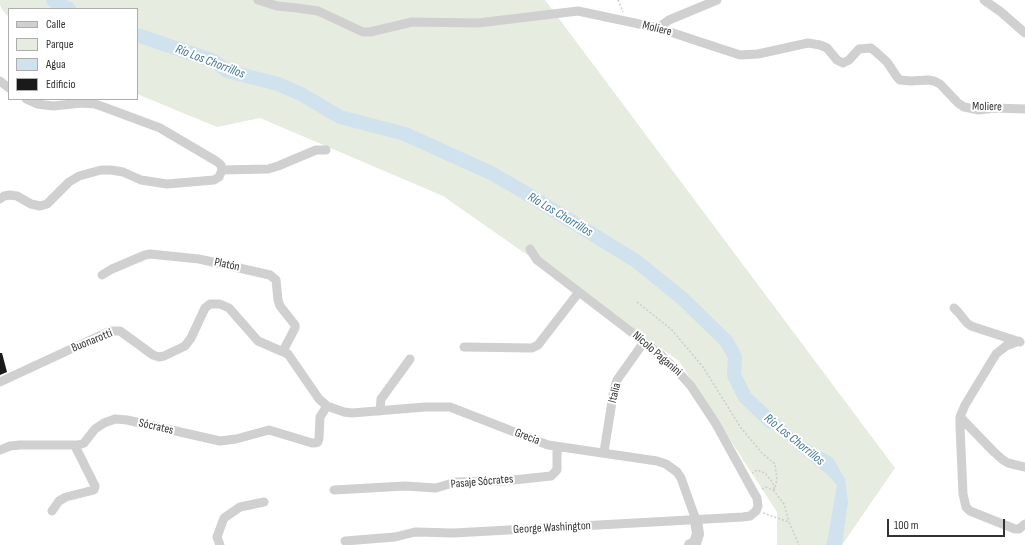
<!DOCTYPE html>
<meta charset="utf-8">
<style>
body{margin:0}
#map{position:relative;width:1025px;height:545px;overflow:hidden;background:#fff;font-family:"Sofia Sans Condensed",sans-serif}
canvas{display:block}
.legend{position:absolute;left:8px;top:8px;width:130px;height:92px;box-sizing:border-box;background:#fff;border:1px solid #adadad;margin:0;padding:5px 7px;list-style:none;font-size:12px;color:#333}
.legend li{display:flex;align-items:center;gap:8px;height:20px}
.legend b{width:20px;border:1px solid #adadad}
.scale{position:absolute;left:887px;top:519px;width:118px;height:18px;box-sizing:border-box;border:2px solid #333;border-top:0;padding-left:5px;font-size:12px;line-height:14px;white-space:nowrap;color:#333;-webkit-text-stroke:3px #fff;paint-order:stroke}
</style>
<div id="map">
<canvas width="1025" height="545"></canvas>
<ul class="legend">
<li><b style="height:5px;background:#d0d0d0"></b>Calle</li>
<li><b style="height:11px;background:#e6ecdf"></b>Parque</li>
<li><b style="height:11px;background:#cfe2ee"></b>Agua</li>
<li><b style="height:11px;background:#1a1a1a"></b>Edificio</li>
</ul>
<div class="scale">100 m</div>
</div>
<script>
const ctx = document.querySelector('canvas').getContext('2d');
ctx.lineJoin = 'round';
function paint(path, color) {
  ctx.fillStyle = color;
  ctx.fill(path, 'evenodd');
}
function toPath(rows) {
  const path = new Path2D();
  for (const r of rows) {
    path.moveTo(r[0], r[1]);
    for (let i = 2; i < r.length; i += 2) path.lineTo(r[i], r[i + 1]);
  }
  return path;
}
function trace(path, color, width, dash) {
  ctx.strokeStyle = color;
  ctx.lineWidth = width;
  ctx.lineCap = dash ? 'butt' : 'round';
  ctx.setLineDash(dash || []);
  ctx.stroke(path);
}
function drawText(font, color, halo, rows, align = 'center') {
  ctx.font = font + ' "Sofia Sans Condensed",sans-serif';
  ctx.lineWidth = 4;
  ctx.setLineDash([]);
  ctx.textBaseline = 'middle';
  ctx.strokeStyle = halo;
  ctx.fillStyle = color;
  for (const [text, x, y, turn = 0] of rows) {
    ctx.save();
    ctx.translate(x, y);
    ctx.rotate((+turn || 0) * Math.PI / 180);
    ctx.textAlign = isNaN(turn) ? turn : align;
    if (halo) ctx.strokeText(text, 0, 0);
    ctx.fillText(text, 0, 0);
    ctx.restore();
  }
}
paint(toPath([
 [0,0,545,0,895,468,842,545,827,544,825,545,777,545,777,512,679,361,443,196,260,118,217,127,137,94,137,9,9,9,9,17,3,11,0,5]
]), '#e6ecdf');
paint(toPath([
 [762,404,801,440,833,458,845,479,848,502,842,545,825,545,827,543,837,485,829,476,802,454,754,412]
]), '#cfe2ee');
trace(toPath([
 [53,0,57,4,69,9],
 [137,35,214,61,227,71,278,84,301,94,340,117,405,134,491,173,524,192,636,261,683,299,727,342,735,357,734,375,745,397,771,422]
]), '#cfe2ee', 14);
paint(toPath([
 [0,353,2,353,7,372,0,375]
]), '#1a1a1a');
trace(toPath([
 [618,0,623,12],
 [637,302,672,330,703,367,741,428,762,453,775,464,777,480,774,491,773,483,765,473,757,470,752,473],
 [762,489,766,487,774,491,784,504,789,522],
 [763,513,789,522,799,545]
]), '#cdcdcd', 1.5, [2, 2]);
trace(toPath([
 [258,0,277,6,297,8,318,11,363,32,370,32,412,22,478,23,578,11,658,28,740,55,758,54,808,43,820,45,827,48,837,60,843,63,849,60,859,49,871,48,876,52,887,62,897,77,900,80,911,81,928,80,934,81,940,84,958,103,964,107,979,110,995,108,1025,109],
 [984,0,1001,12,1025,33],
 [658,28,669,20,717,0],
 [0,81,9,88],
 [222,170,268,169,278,166,316,150,326,150],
 [0,199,4,196,10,195,17,196,31,204,40,206,47,204,69,182,79,176,101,170,111,170,123,172,141,180,167,184,214,180,219,177,222,170,221,165,216,161,160,128,109,109,95,104,82,103,53,106,37,104,26,99],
 [102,275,112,269,145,255,150,254,199,259,270,275,276,280,278,300,280,306,295,325,295,328,283,351],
 [954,308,958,312,967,323,971,326,1020,342],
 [1019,341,1006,346,996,354,965,405,960,417,960,426,963,494,966,507,970,511,1015,529,1019,529,1025,524],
 [464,347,532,348,538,345,579,292],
 [0,382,110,331,120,331,153,355,159,357,164,356,185,346,191,338,205,308,210,304,220,304,229,308,258,341,288,354,319,399,327,406,344,412,352,413,425,407,450,407,548,445,657,461,666,464,677,472,681,478,696,520],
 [380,411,381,399,384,395,410,359],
 [960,417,994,452,1003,460,1008,463,1025,467],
 [0,450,10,446,20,445,78,445,84,443,95,429,104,423,115,419,127,420,220,441,236,439,269,430,312,443,315,443,318,442,319,438,320,417,327,406],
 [604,452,614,389,617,380,644,342],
 [334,490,405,486,436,488,456,482,504,481,551,476,557,470,557,447],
 [52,511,59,501,66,497,94,490,95,486,75,446],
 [345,541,395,537,415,532,454,533,743,517,750,516,756,511,758,506,757,498,754,493,716,424,691,386,682,376,660,354,537,260,530,249],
 [220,545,217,537,224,518,240,507,264,502]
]), '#d0d0d0', 9);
trace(toPath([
 [690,545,695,543,698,534,696,520]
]), '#d0d0d0', 12);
drawText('12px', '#333', '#fff', [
 ["Moliere",657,29,14],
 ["Moliere",987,107,1],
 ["Platón",227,265,12],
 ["Buonarotti",92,341,-22],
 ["Nícolo Paganini",657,354,41],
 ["Italia",615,393,-76],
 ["Sócrates",156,427,13],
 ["Grecia",527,437,21],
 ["Pasaje Sócrates",482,482,-5],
 ["George Washington",552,528,-3]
]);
drawText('italic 13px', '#3f7597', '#fff', [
 ["Río Los Chorrillos",210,62,21],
 ["Río Los Chorrillos",560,215,31],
 ["Río Los Chorrillos",794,440,39]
]);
</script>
